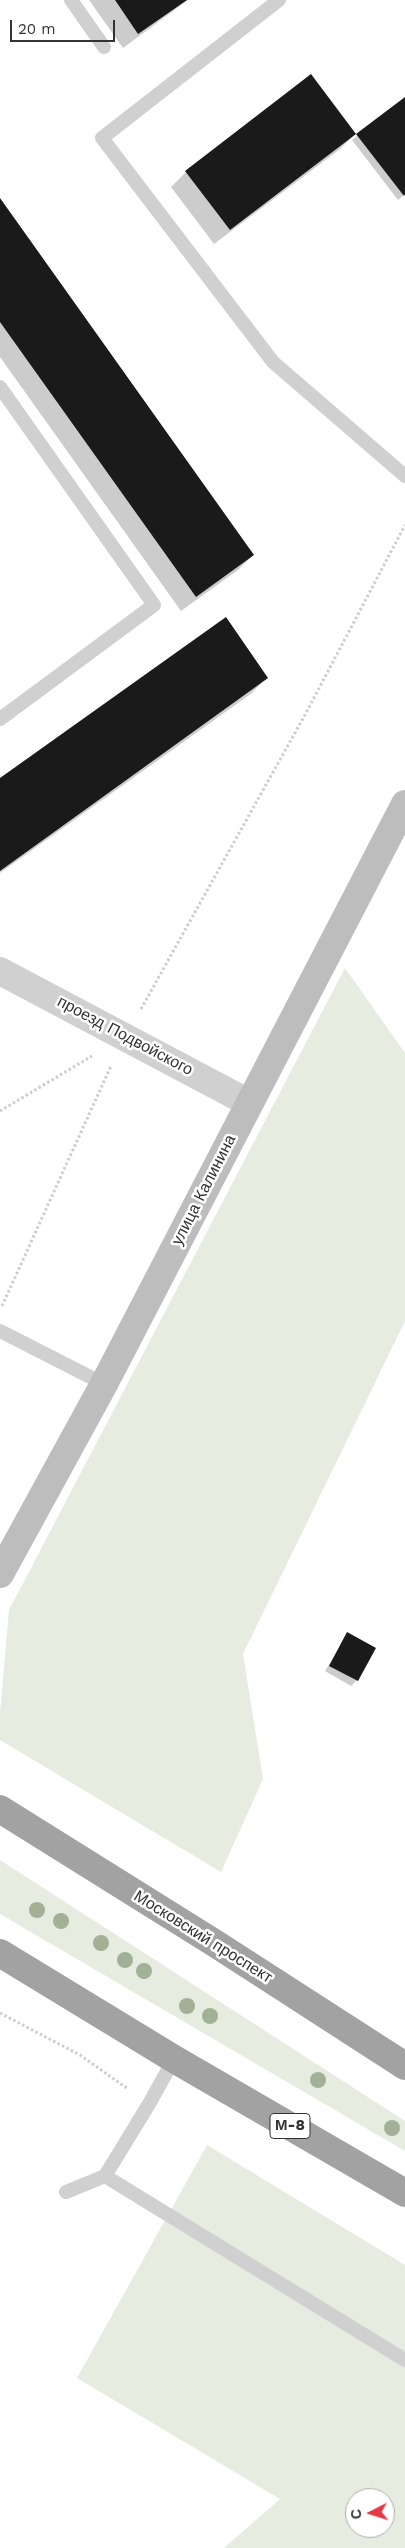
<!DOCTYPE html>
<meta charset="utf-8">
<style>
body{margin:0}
#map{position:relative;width:405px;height:2548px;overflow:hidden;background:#fff;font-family:"Work Sans",sans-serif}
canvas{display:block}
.north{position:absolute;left:345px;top:2488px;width:50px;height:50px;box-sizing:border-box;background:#fff;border:1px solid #adadad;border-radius:50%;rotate:265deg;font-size:14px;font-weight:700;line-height:20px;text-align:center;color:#333}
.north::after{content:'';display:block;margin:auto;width:18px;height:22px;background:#e63946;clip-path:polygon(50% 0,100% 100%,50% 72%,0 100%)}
.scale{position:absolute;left:10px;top:20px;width:105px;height:22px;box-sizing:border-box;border:2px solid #333;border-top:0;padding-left:6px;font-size:15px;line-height:18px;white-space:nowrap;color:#333;-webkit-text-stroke:4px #fff;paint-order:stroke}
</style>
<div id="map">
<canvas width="405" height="2548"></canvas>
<div class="north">С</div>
<div class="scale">20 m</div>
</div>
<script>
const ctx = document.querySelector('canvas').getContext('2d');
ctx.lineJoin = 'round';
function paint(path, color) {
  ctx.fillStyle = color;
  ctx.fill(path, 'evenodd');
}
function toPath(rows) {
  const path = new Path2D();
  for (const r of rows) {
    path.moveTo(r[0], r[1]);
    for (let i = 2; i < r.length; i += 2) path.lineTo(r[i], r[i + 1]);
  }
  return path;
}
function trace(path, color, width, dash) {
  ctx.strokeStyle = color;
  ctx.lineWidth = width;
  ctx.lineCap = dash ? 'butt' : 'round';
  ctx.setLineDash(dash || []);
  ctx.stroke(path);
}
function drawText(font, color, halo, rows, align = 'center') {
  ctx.font = font + ' "Work Sans",sans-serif';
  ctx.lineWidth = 5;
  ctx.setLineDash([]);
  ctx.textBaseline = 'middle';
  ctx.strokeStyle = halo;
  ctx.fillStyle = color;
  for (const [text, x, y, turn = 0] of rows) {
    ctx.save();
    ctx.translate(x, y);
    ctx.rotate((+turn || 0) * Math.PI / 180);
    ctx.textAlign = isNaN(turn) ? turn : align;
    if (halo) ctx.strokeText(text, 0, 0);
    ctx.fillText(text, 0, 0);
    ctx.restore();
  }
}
paint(toPath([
 [345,968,405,1053,405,1321,243,1654,263,1779,221,1872,0,1740,0,1713,9,1610],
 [0,1860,405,2121,405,2151,0,1914],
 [207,2145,405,2265,405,2548,224,2548,280,2499,77,2378],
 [355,2498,385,2498,385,2528,355,2528]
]), '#e6ecdf');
paint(toPath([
 [89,0,188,0,123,48],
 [405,99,405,194,398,200,352,140],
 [355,134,340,149,214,244,171,187,186,172],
 [0,201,253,555,238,570,181,611,0,357],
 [266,678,252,693,0,873,0,779],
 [348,1634,374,1648,357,1680,351,1686,325,1671]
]), '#0003');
paint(toPath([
 [115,0,187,0,138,34],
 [311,74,356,134,230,230,185,171],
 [405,97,405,194,404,196,356,134],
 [0,198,254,555,196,597,0,322],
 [226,617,268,678,0,871,0,778],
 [347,1632,376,1648,358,1681,329,1666]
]), '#1a1a1a');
trace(toPath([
 [141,1009,306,713,405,525],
 [0,1111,92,1056],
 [2,1306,111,1066],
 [0,2013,80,2055,128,2089]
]), '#cdcdcd', 3, [2.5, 2.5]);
trace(toPath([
 [71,0,104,47],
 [279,0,102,138,273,362,405,476],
 [0,387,154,605,0,719],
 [0,1331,104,1384],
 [105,2176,405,2360],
 [66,2192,105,2176,149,2104,174,2059]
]), '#d0d0d0', 14);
trace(toPath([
 [0,971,249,1103]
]), '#d0d0d0', 28);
trace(toPath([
 [0,1574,104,1384,405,804]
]), '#bdbdbd', 28);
trace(toPath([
 [0,1809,216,1944,405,2066],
 [0,1953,174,2059,405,2193]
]), '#a2a2a2', 28);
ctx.fillStyle = '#a2b095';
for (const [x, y] of [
 [37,1910],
 [61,1921],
 [101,1943],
 [125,1960],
 [144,1971],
 [187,2006],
 [210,2016],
 [318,2080],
 [392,2128]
]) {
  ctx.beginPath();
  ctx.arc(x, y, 8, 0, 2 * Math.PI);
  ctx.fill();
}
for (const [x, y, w] of [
 [290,2126,40]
]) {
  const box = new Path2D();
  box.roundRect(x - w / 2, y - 12.5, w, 25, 4);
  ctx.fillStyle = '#fff';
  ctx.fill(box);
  trace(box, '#333', 1);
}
drawText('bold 15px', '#333', null, [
 ["М-8",290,2126]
]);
drawText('16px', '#333', '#fff', [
 ["проезд Подвойского",125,1036,28],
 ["улица Калинина",204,1190,-63],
 ["Московский проспект",203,1937,32]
]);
</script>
